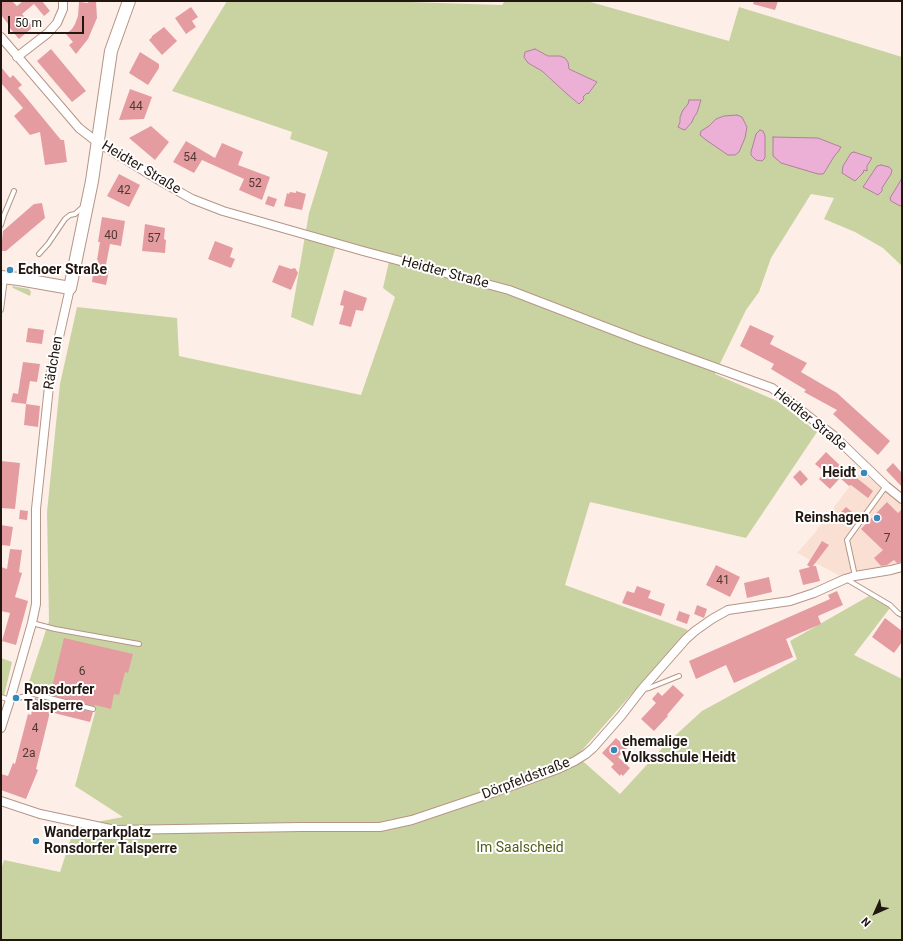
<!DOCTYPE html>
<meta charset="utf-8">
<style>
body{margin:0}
#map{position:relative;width:903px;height:941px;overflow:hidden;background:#fdefe8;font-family:Roboto,sans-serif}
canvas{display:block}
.frame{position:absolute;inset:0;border:2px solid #221610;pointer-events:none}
.north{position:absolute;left:855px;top:893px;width:40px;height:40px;-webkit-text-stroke:3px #fff;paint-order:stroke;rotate:225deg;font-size:11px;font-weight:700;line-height:16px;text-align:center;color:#221610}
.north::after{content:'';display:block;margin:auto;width:14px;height:18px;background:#221610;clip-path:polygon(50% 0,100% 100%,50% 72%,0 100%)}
.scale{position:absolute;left:8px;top:16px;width:76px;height:18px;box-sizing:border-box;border:2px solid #221610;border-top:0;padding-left:5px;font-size:12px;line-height:14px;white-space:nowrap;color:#221610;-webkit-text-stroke:3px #fff;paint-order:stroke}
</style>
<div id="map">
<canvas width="903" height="941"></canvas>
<div class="frame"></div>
<div class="north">N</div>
<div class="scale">50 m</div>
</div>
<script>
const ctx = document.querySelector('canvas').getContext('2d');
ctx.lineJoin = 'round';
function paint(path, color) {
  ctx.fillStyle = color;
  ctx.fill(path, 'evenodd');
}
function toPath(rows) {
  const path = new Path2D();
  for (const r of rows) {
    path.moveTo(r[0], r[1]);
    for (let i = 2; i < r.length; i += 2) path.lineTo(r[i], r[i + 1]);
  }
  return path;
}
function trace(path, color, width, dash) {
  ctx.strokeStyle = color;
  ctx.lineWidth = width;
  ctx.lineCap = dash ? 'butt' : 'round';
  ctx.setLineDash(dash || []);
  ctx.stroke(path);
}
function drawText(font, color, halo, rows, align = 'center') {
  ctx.font = font + ' Roboto,sans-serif';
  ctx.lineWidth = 4;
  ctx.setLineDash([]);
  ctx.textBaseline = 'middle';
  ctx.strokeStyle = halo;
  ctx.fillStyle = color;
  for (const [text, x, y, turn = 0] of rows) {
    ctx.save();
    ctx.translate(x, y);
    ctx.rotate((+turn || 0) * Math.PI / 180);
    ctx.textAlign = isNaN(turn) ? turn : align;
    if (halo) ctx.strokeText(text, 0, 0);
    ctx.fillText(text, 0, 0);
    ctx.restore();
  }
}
paint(toPath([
 [861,471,902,504,902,564,842,577,797,553,813,535]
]), '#f9e0d3');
paint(toPath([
 [227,1,379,1,502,5,505,1,587,1,729,41,739,7,902,57,902,266,883,248,855,232,824,219,834,198,811,194,771,258,759,292,746,310,715,374,777,401,817,432,746,538,590,502,565,585,688,630,577,756,620,794,666,744,702,711,797,659,790,641,869,596,890,608,854,655,902,679,902,940,1,940,1,870,4,860,60,872,75,826,123,817,75,786,96,709,26,691,49,621,47,512,60,384,77,307,177,318,179,356,361,395,395,297,383,288,390,257,337,242,313,326,291,317,309,213,328,152,290,139,292,132,172,91],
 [535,49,548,56,560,56,568,62,569,69,597,82,583,97,579,104,567,94,542,71,528,63],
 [12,286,29,289,31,292,30,296,13,288],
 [1,658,12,662,4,696,1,695]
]), '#c9d3a2');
const water = toPath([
 [535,49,548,56,560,56,565,58,568,62,569,69,597,82,588,94,587,93,583,97,584,99,579,104,567,94,542,71,528,63,524,57,525,52,535,49],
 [689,100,701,100,697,113,694,117,692,122,685,130,682,129,678,127,680,122,680,117,683,110,688,104,689,100],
 [737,115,742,117,747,127,745,138,739,152,735,155,728,155,706,140,700,135,701,131,709,126,716,119,724,116,737,115],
 [760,130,763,131,765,136,765,158,762,161,756,160,751,155,751,152,756,134,760,130],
 [773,137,818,138,841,147,838,152,835,155,824,173,823,174,818,174,781,163,773,156,773,137],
 [854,152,872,158,867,166,867,171,864,170,863,173,855,181,842,173,843,166,851,153,854,152],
 [881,165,889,167,892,170,891,174,882,188,882,191,878,195,863,187,877,166,881,165],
 [901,180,902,180,902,205,900,206,891,201,890,198,901,180]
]);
paint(water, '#ecafd6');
trace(water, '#af819b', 1);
paint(toPath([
 [1,1,12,1,17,6,23,1,42,1,50,11,44,16,34,4,22,14,33,27,19,39,8,26,9,25,1,15],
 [89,1,96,1,97,18,88,39,76,54,69,45,73,42,66,34,72,29,75,24,78,16,79,2,88,3],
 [754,1,778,1,775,10,753,4],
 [191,7,198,17,192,21,196,27,186,34,175,18],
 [164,27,177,41,162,55,149,40,152,37,152,36],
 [51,49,86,91,72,102,37,61],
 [140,52,159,64,159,68,148,85,129,73],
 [1,67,10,78,13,75,22,85,18,88,24,95,61,140,64,140,67,162,45,165,40,132,30,135,14,116,23,108,1,83],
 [130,89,152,97,144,119,119,120],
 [151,126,169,142,155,160,129,138],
 [186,141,215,158,222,143,243,152,238,165,270,177,262,200,239,190,244,179,202,160,194,173,173,162],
 [119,174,140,185,129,207,107,196],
 [296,191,306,194,302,210,284,206,287,193,289,194,290,192,296,193],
 [268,196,277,199,274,207,265,204],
 [42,203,45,218,6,251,1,251,3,231,34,204],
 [102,217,125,221,121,246,110,244,105,270,109,271,106,285,92,282,93,274,96,275,98,260,97,260,100,242,98,242],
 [145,224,165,228,164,239,166,240,165,253,142,251],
 [215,241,233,248,230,257,235,259,231,268,208,259],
 [279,265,291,269,295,268,298,273,291,290,272,282],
 [344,290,367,298,363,311,356,310,351,327,339,324,344,306,340,305],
 [750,325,774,336,770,344,807,363,801,372,837,393,890,441,878,455,833,414,837,410,804,392,806,390,771,369,774,364,740,346],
 [28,328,44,330,42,344,26,342],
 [23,362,40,364,37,382,30,381,26,404,11,402,13,393,18,394,20,381],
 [26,404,40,406,38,427,24,425],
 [826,452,847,472,848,471,873,491,868,498,851,485,849,486,840,478,830,489,819,479,825,472,815,464],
 [1,461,20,463,15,509,1,508],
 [893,463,902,473,902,487,886,470],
 [800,470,808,479,801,486,793,477],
 [887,502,898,513,902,509,902,562,897,563,894,560,887,565,881,566,874,558,883,550,861,529],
 [846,507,852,512,844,522,837,516],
 [20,510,28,511,27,520,19,519],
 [1,525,13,527,10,546,1,545],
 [822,541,829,545,813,566,816,566,820,581,803,585,799,570,810,567,807,565],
 [10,549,22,550,19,572,22,573,15,597,28,601,16,645,2,641,10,613,1,611,1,567,7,569],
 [716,565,740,577,730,597,706,585],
 [769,577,772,592,747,598,744,583],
 [637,586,651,591,648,598,665,604,661,616,622,603,627,591,634,593],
 [837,591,843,605,818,616,821,624,786,639,793,657,734,683,726,665,696,679,689,661,830,599,828,595],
 [697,605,707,609,704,618,694,614],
 [679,611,690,615,687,624,676,620],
 [885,618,902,631,902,642,894,653,872,637],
 [64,638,133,654,128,673,125,672,119,695,114,694,111,709,95,705,94,706,50,695],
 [673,685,684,695,667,715,668,716,654,731,641,719,656,703,652,699,658,692,662,696],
 [35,698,93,712,90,722,50,712,36,769,38,770,26,799,1,790,1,774,8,776,13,763,15,764,28,714,31,715],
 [616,738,627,748,618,757,630,768,623,776,621,774,620,776,611,767,614,764,602,753]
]), '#e49ca1');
const lane = toPath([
 [1,225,4,215,14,191],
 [39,254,48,244,65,219,70,215,75,214,84,206],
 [1,310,5,278],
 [855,576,847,540,886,486],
 [846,579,890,605,898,613,902,615],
 [32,623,55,629,139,644],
 [644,689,649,688,679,676],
 [1,697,10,700,34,694,93,709]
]);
const street = toPath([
 [1,37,79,128,97,142,162,182,192,199,223,211,363,251,509,290,639,340,772,388,834,436,886,486,902,499],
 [17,57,48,33,57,23,63,9,63,1],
 [1,728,10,700,32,623,36,604,36,509,50,377,70,288],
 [1,801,40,814,115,830,301,827,380,827,412,820,492,793,558,769,575,761,586,754,593,748,621,716,642,689,686,639,695,631,712,619,728,610,790,601,814,593,845,579,855,576,891,570,902,567]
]);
const secondary = toPath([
 [1,277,19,279,70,288,92,181,111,51,129,1]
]);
trace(lane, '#b59585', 6);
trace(street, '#b59585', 10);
trace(secondary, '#b59585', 14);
trace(lane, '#fff', 4);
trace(street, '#fff', 8);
trace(secondary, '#fff', 12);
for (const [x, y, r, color] of [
 [10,270,4,"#3788b9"],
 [864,473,4,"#3788b9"],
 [877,518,4,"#3788b9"],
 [16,698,4,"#3788b9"],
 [614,750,4,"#3788b9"],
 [36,841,4,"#3788b9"]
]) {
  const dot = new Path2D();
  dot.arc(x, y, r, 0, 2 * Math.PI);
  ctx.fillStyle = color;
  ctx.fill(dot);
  trace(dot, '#fff', 1.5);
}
drawText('12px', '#523834', null, [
 ["44",136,107],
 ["54",190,158],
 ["52",255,184],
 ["42",124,191],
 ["40",111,236],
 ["57",154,239],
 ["7",887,539],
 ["41",723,581],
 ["6",82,672],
 ["4",35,729],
 ["2a",29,754]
]);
drawText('14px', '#221610', '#fff', [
 ["Heidter Straße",141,168,31],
 ["Heidter Straße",445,273,15],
 ["Rädchen",54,363,-80],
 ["Heidter Straße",810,420,39],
 ["Dörpfeldstraße",526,779,-21]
]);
drawText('bold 14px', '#221610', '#fff', [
 ["Echoer Straße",18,270],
 ["Heidt",856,473,"right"],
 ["Reinshagen",869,518,"right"],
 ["Ronsdorfer",24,690],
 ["Talsperre",24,706],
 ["ehemalige",622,742],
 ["Volksschule Heidt",622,758],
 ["Wanderparkplatz",44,833],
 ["Ronsdorfer Talsperre",44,849]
], 'left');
drawText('14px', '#525c15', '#fff', [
 ["Im Saalscheid",520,848]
]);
</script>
